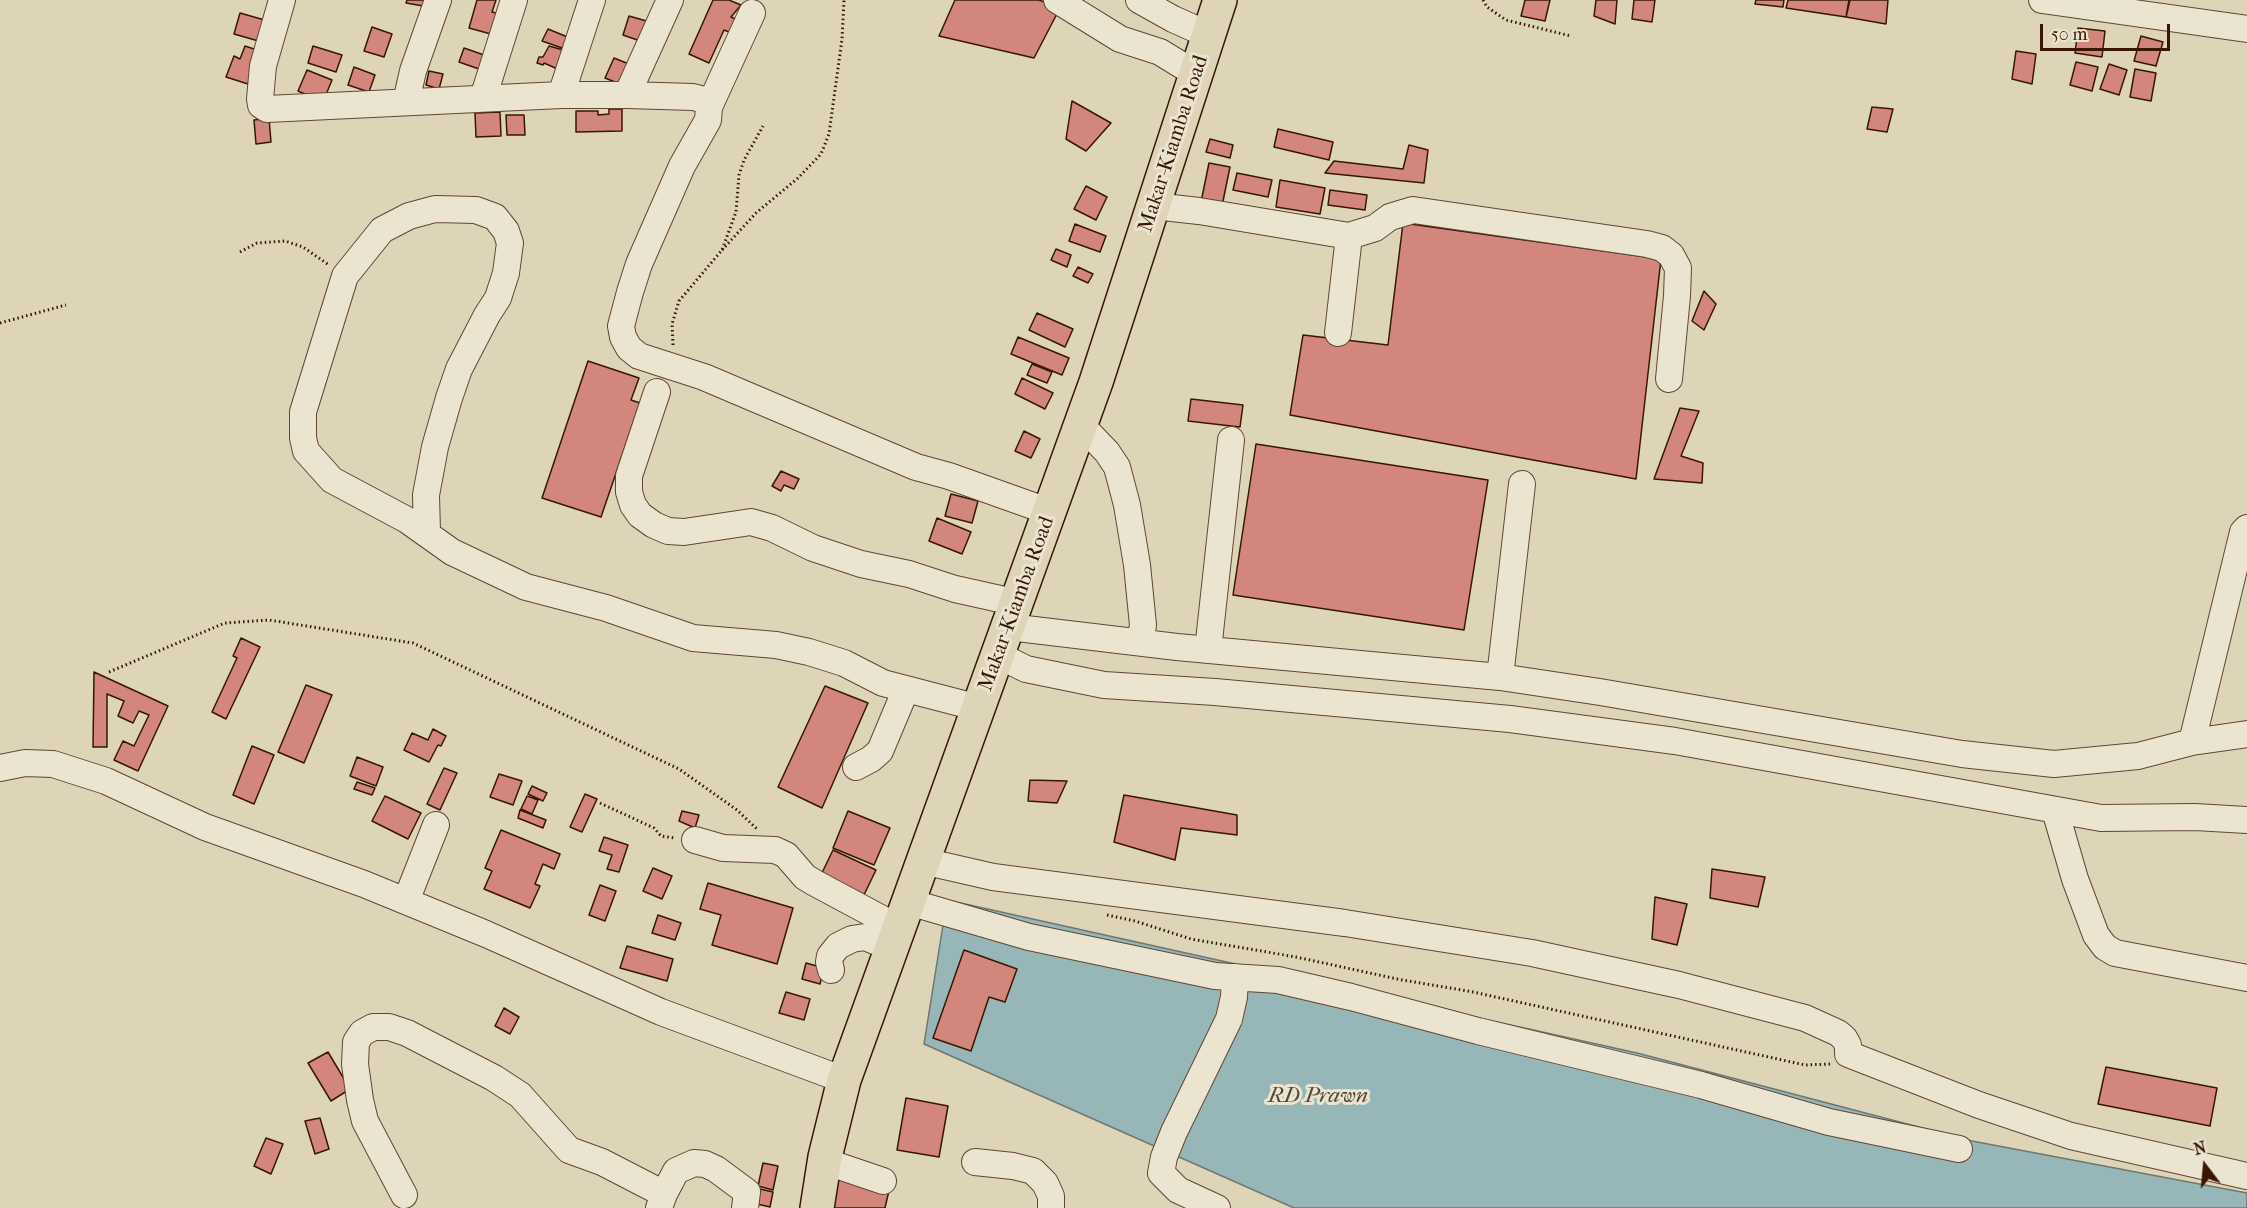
<!DOCTYPE html>
<style>
body{margin:0}
#map{position:relative;width:2247px;height:1208px;overflow:hidden;background:#ded5b8;font-family:"IM FELL French Canon",serif}
canvas{display:block}
.north{position:absolute;left:2175px;top:1136px;width:60px;height:60px;-webkit-text-stroke:4px #eae4d1;paint-order:stroke;rotate:344deg;font-size:16px;font-weight:700;line-height:24px;text-align:center;color:#371704}
.north::after{content:'';display:block;margin:auto;width:21px;height:27px;background:#371704;clip-path:polygon(50% 0,100% 100%,50% 72%,0 100%)}
.scale{position:absolute;left:2040px;top:24px;width:130px;height:27px;box-sizing:border-box;border:3px solid #371704;border-top:0;padding-left:8px;font-size:18px;line-height:21px;white-space:nowrap;color:#371704;-webkit-text-stroke:4px #eae4d1;paint-order:stroke}
</style>
<div id="map">
<canvas width="2247" height="1208"></canvas>
<div class="north">N</div>
<div class="scale">50 m</div>
</div>
<script>
const ctx = document.querySelector('canvas').getContext('2d');
ctx.lineJoin = 'round';
function paint(path, color) {
  ctx.fillStyle = color;
  ctx.fill(path, 'evenodd');
}
function toPath(rows) {
  const path = new Path2D();
  for (const r of rows) {
    path.moveTo(r[0], r[1]);
    for (let i = 2; i < r.length; i += 2) path.lineTo(r[i], r[i + 1]);
  }
  return path;
}
function trace(path, color, width, dash) {
  ctx.strokeStyle = color;
  ctx.lineWidth = width;
  ctx.lineCap = dash ? 'butt' : 'round';
  ctx.setLineDash(dash || []);
  ctx.stroke(path);
}
function drawText(font, color, halo, rows, align = 'center') {
  ctx.font = font + ' "IM FELL French Canon",serif';
  ctx.lineWidth = 6;
  ctx.setLineDash([]);
  ctx.textBaseline = 'middle';
  ctx.strokeStyle = halo;
  ctx.fillStyle = color;
  for (const [text, x, y, turn = 0] of rows) {
    ctx.save();
    ctx.translate(x, y);
    ctx.rotate((+turn || 0) * Math.PI / 180);
    ctx.textAlign = isNaN(turn) ? turn : align;
    if (halo) ctx.strokeText(text, 0, 0);
    ctx.fillText(text, 0, 0);
    ctx.restore();
  }
}
const water = toPath([
 [947,900,1637,1053,1972,1141,2247,1193,2247,1208,1294,1208,924,1044,947,900]
]);
paint(water, '#96b6b8');
trace(water, '#707670', 1.5);
const building = toPath([
 [407,0,430,0,429,7,406,3,407,0],
 [477,0,496,0,492,12,504,15,498,36,469,28,477,0],
 [713,0,729,0,741,5,731,17,742,22,737,35,724,30,709,63,689,54,713,0],
 [955,0,1039,0,1060,8,1034,58,939,36,955,0],
 [1525,0,1550,0,1545,21,1521,16,1525,0],
 [1596,0,1617,0,1615,24,1594,16,1596,0],
 [1634,0,1655,0,1652,22,1632,19,1634,0],
 [1756,0,1784,0,1783,7,1755,4,1756,0],
 [1788,0,1849,0,1846,17,1786,8,1788,0],
 [1850,0,1888,0,1886,24,1846,17,1850,0],
 [240,13,268,21,262,42,234,34,240,13],
 [629,16,650,22,643,42,623,35,629,16],
 [372,27,392,34,384,57,364,51,372,27],
 [2078,28,2105,31,2102,57,2075,53,2078,28],
 [548,29,570,38,565,49,542,41,548,29],
 [2141,36,2163,42,2156,66,2134,61,2141,36],
 [245,46,260,51,248,84,226,77,234,56,240,59,245,46],
 [313,46,342,55,336,72,308,63,313,46],
 [549,46,570,52,562,71,544,63,543,65,537,63,539,57,543,57,549,46],
 [464,48,484,55,479,69,459,62,464,48],
 [2016,51,2036,54,2032,84,2012,79,2016,51],
 [614,58,634,66,625,86,605,78,614,58],
 [2076,62,2098,67,2092,91,2070,85,2076,62],
 [2109,64,2127,70,2119,95,2100,89,2109,64],
 [354,67,375,75,369,92,348,85,354,67],
 [2135,69,2156,73,2151,101,2130,97,2135,69],
 [307,70,332,80,323,102,298,91,307,70],
 [429,71,443,74,439,89,426,85,429,71],
 [1072,101,1111,123,1086,151,1066,139,1072,101],
 [1872,107,1893,109,1887,132,1867,129,1872,107],
 [609,109,622,109,622,131,576,132,576,111,598,111,598,115,609,114,609,109],
 [500,112,501,136,476,137,475,113,500,112],
 [506,115,524,115,525,135,507,135,506,115],
 [269,118,271,142,256,144,254,120,269,118],
 [1278,129,1333,142,1329,160,1274,147,1278,129],
 [1210,139,1233,145,1230,158,1206,152,1210,139],
 [1409,145,1428,150,1424,183,1325,173,1334,161,1403,169,1409,145],
 [1209,163,1230,167,1222,206,1201,202,1209,163],
 [1237,173,1272,180,1268,197,1233,190,1237,173],
 [1280,180,1325,188,1320,214,1276,207,1280,180],
 [1086,186,1107,197,1096,220,1074,209,1086,186],
 [1330,190,1367,195,1365,210,1328,205,1330,190],
 [1403,223,1661,259,1636,479,1290,415,1303,335,1388,345,1403,223],
 [1075,224,1106,236,1100,252,1069,241,1075,224],
 [1056,249,1071,255,1067,267,1051,260,1056,249],
 [1078,267,1093,274,1088,283,1073,276,1078,267],
 [1704,291,1716,304,1704,330,1692,321,1704,291],
 [1037,313,1073,329,1065,347,1029,330,1037,313],
 [1018,337,1069,358,1062,375,1011,354,1018,337],
 [588,361,639,378,631,400,640,403,601,517,542,498,588,361],
 [1032,364,1052,372,1047,383,1027,375,1032,364],
 [1022,378,1053,393,1045,409,1015,394,1022,378],
 [1191,399,1243,405,1240,427,1188,421,1191,399],
 [1680,408,1699,411,1681,456,1703,463,1702,483,1654,479,1680,408],
 [1024,431,1040,439,1031,458,1015,451,1024,431],
 [1256,444,1488,480,1464,630,1233,595,1256,444],
 [781,471,799,479,794,489,784,485,781,491,772,486,781,471],
 [951,494,978,501,972,523,945,516,951,494],
 [937,518,971,532,962,554,929,541,937,518],
 [241,638,260,647,226,719,212,712,237,658,233,656,241,638],
 [94,672,168,706,138,771,114,760,123,741,134,746,149,715,139,711,133,723,118,716,124,701,107,694,107,747,93,747,94,672],
 [306,685,332,695,304,763,278,752,306,685],
 [825,686,868,703,822,808,778,787,825,686],
 [433,729,446,736,441,746,438,745,429,762,404,750,412,733,428,740,433,729],
 [252,746,274,755,254,804,233,795,252,746],
 [357,757,383,767,376,786,350,776,357,757],
 [444,768,457,773,440,810,427,804,444,768],
 [499,774,522,781,513,805,490,797,499,774],
 [1030,780,1067,781,1057,803,1028,801,1030,780],
 [357,782,375,788,372,795,354,789,357,782],
 [532,786,547,793,543,801,528,794,532,786],
 [585,794,597,799,582,832,570,827,585,794],
 [1124,795,1237,815,1237,835,1181,828,1175,860,1114,842,1124,795],
 [385,796,421,813,408,839,372,821,385,796],
 [527,796,538,800,532,814,521,809,527,796],
 [520,810,546,820,543,828,518,818,520,810],
 [682,811,699,815,695,828,679,821,682,811],
 [848,811,890,828,874,865,833,848,848,811],
 [501,830,560,854,554,869,543,864,535,884,540,886,530,908,484,889,492,871,485,868,501,830],
 [604,837,628,845,619,872,607,869,612,855,599,851,604,837],
 [833,850,876,870,862,899,819,879,833,850],
 [653,868,672,876,662,899,643,891,653,868],
 [1712,869,1765,877,1758,907,1710,898,1712,869],
 [708,883,793,908,777,964,712,945,721,915,700,909,708,883],
 [600,885,616,891,605,921,589,915,600,885],
 [1655,897,1687,904,1677,945,1652,939,1655,897],
 [658,915,681,923,675,940,652,933,658,915],
 [627,946,673,959,667,981,620,968,627,946],
 [964,950,1017,969,1005,1002,989,997,971,1051,933,1038,964,950],
 [806,963,824,968,820,984,802,979,806,963],
 [786,992,810,999,804,1020,779,1013,786,992],
 [504,1008,519,1017,510,1034,495,1026,504,1008],
 [328,1052,350,1089,331,1101,308,1063,328,1052],
 [2106,1067,2217,1088,2210,1126,2098,1104,2106,1067],
 [906,1098,948,1106,939,1157,897,1150,906,1098],
 [320,1118,329,1149,315,1154,305,1121,320,1118],
 [266,1138,283,1144,271,1174,254,1166,266,1138],
 [763,1163,778,1166,773,1190,758,1186,763,1163],
 [839,1176,890,1186,885,1208,832,1208,839,1176],
 [760,1189,773,1192,770,1207,757,1204,760,1189]
]);
paint(building, '#d3877c');
trace(building, '#371704', 1.5);
const minor = toPath([
 [282,0,263,66,260,99,261,105,267,109,561,95,627,95,670,0],
 [1057,0,1120,39,1160,52,1196,74],
 [1139,0,1173,19,1209,35],
 [2042,0,2247,29],
 [561,95,592,0],
 [627,95,693,97,705,100,709,107,708,120,682,166,639,264,630,292,621,326,623,337,629,348,639,356,704,377,916,467,949,476,1050,512],
 [483,98,514,0],
 [406,102,413,71,438,0],
 [709,107,752,13],
 [1154,206,1199,211,1349,236,1375,228,1390,217,1413,210,1647,244,1662,248,1671,255,1678,268,1677,296,1669,379],
 [1338,333,1349,236],
 [657,392,629,476,629,492,633,505,640,515,654,525,668,531,684,532,751,522,772,528,813,548,861,564,909,574,955,589,1018,603],
 [1081,425,1107,452,1117,467,1127,505,1137,565,1143,625,1140,642],
 [427,532,426,495,435,447,449,398,459,369,487,315,498,298,506,273,510,243,506,231,495,217,476,210,435,209,409,216,382,230,345,276,303,412,303,438,306,451,332,480,407,520,452,552,526,587,606,608,693,638,776,645,809,652,844,663,883,683,979,708],
 [1009,627,1177,647,1500,677,1600,692,1962,754,2054,764,2138,756,2192,742,2247,734],
 [1208,650,1231,440],
 [998,655,1026,669,1104,685,1215,692,1510,719,1675,741,2101,818,2195,817,2247,820],
 [1500,677,1522,484],
 [2192,742,2243,532,2247,528],
 [856,767,871,759,880,751,906,689],
 [0,768,25,763,53,764,106,781,205,827,364,884,486,934,661,1012,844,1080],
 [2055,810,2075,879,2096,935,2105,947,2115,953,2247,978],
 [695,840,723,848,775,850,786,855,805,877,815,883,899,928],
 [923,861,993,877,1345,923,1532,953,1679,985,1805,1018,1838,1033,1844,1038,1848,1045,1848,1054,1979,1105,2071,1136,2247,1176],
 [406,901,436,825],
 [909,902,1029,937,1215,976,1278,980,1351,997,1478,1031,1701,1085,1829,1122,1959,1149],
 [831,970,829,962,830,956,838,946,852,939,865,937,892,948],
 [824,1161,883,1181],
 [975,1162,1013,1166,1033,1171,1045,1183,1051,1196,1051,1208],
 [664,1194,676,1171,694,1163,705,1164,716,1169,747,1192,745,1208],
 [404,1195,365,1121,360,1100,355,1064,356,1042,362,1033,373,1027,389,1027,407,1033,494,1078,520,1095,569,1150,602,1162,664,1194,659,1208],
 [1217,1208,1178,1190,1161,1173,1164,1157,1174,1132,1229,1019,1234,997,1235,977]
]);
const major = toPath([
 [817,1208,825,1157,844,1080,1096,382,1220,0]
]);
trace(minor, '#614631', 28);
trace(major, '#371704', 36);
trace(toPath([
 [1483,0,1487,7,1506,20,1571,36],
 [722,250,756,213,798,178,821,154,829,134,842,39,844,0],
 [240,252,257,243,285,241,303,247,329,265],
 [0,323,66,305],
 [673,345,672,324,679,301,722,250,736,212,739,175,744,160,763,126],
 [109,672,225,623,269,620,413,643,679,769,737,810,757,829],
 [600,803,654,828,661,836,675,838],
 [1107,915,1135,921,1191,939,1296,957,1402,980,1473,992,1805,1065,1831,1064]
]), '#371704', 3, [1.5, 3]);
trace(minor, '#eae4d1', 26);
trace(major, '#ded5b8', 33);
drawText('21px', '#371704', '#eae4d1', [
 ["Makar-Kiamba Road",1174,144,-72],
 ["Makar-Kiamba Road",1017,604,-70]
]);
drawText('italic 22px', '#54473a', '#eae4d1', [
 ["RD Prawn",1318,1097]
]);
</script>
